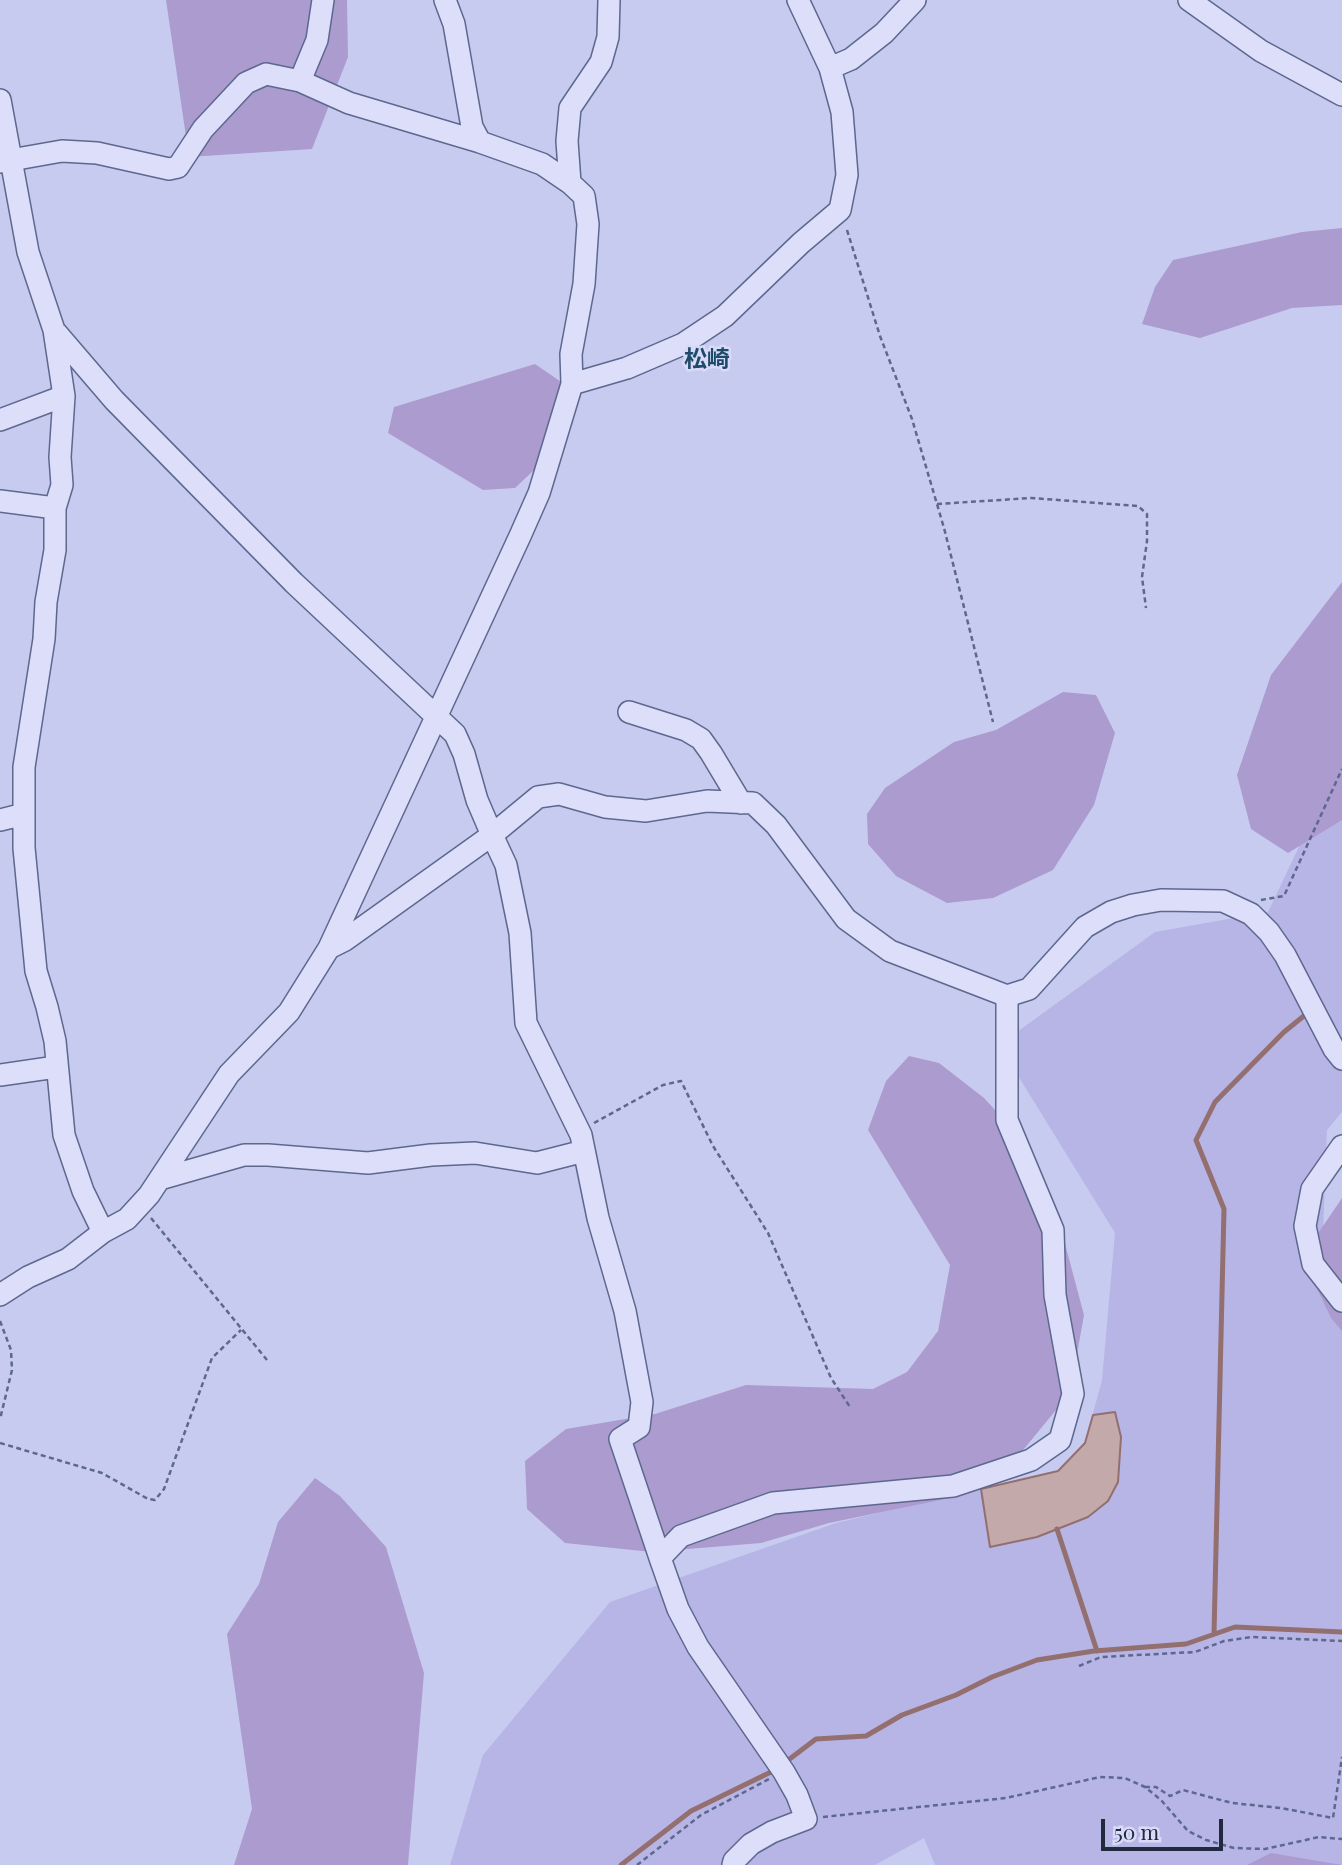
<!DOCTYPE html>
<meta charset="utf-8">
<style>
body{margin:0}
#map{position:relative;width:1342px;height:1865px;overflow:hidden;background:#c8cbf0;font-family:"Playfair Display",serif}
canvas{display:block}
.scale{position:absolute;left:1101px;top:1819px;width:122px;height:32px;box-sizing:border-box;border:4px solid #20293d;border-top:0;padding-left:9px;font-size:21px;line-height:24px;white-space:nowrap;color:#20293d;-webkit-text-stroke:5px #d8daf7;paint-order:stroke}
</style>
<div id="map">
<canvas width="1342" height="1865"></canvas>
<div class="scale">50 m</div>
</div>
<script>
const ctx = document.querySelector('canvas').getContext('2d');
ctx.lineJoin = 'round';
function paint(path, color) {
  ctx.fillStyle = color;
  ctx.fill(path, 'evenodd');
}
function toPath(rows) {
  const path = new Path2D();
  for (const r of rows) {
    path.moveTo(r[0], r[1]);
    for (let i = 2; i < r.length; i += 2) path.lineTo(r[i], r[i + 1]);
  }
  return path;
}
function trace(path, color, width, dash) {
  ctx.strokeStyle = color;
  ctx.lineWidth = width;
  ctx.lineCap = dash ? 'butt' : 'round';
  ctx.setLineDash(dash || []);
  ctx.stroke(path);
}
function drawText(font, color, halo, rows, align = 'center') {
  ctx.font = font + ' "Playfair Display","Noto Sans JP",serif';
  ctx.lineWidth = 5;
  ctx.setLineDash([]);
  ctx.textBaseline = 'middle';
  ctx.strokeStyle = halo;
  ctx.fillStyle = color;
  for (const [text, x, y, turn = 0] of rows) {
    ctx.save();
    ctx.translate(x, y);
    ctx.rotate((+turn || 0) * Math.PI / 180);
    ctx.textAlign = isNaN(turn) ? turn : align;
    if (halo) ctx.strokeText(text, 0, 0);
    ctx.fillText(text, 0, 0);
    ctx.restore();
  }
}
paint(toPath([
 [1342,756,1342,1112,1327,1130,1322,1259,1342,1283,1342,1865,935,1865,924,1838,875,1865,450,1865,483,1755,610,1602,836,1523,1058,1471,1085,1443,1102,1380,1115,1233,999,1045,1155,932,1268,912]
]), '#b7b5e6');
paint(toPath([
 [166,0,347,0,348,57,312,149,189,157],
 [1342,228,1342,305,1292,308,1200,338,1142,324,1155,287,1173,260,1302,232],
 [535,364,570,388,564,442,515,488,483,490,388,433,394,407],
 [1342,582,1342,820,1288,853,1251,829,1237,775,1271,675],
 [1063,692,1096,695,1115,733,1094,805,1053,870,993,898,947,903,896,876,868,844,867,814,885,788,954,742,996,730],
 [909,1056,939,1063,984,1098,1019,1136,1056,1210,1084,1315,1070,1393,1005,1472,945,1499,829,1523,761,1543,652,1552,565,1543,527,1509,525,1461,566,1429,655,1414,746,1385,873,1389,907,1372,938,1331,950,1265,868,1130,886,1081],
 [1342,1198,1342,1331,1331,1318,1302,1257],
 [315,1478,340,1496,386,1547,424,1673,408,1865,234,1865,252,1809,227,1634,259,1584,278,1522],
 [1271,1853,1342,1865,1247,1865]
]), '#ac9bcf');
const water = toPath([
 [1115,1412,1121,1437,1118,1482,1108,1501,1088,1517,1037,1537,990,1547,981,1489,1058,1471,1085,1443,1093,1415,1115,1412]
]);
paint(water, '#c4a9ab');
trace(water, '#936f70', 2);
trace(toPath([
 [1057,1529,1097,1651],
 [1214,1634,1224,1209,1196,1140,1215,1102,1284,1032,1305,1015],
 [783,1764,816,1739,866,1736,902,1715,956,1695,992,1677,1037,1660,1094,1651,1186,1644,1235,1627,1342,1632],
 [621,1865,691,1811,775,1770]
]), '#936f70', 5);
const minor = toPath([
 [445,0,454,24,472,127,480,142,542,164,570,183,584,196,588,224,584,284,571,354,572,384],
 [798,0,830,68],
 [1189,0,1261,51,1342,95],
 [300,81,317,40,323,0],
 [0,100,28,252,54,330,114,400,294,583,455,734,464,754,477,800,492,835,538,797,559,794,605,807,646,811,707,801,753,803,776,825,846,919,890,951,1007,996,1029,989,1085,927,1111,912,1133,905,1161,900,1223,901,1251,914,1269,932,1285,955,1334,1049,1342,1059],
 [0,162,62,151,97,153,169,169,178,167,203,129,246,83,266,74,300,81,349,103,480,142],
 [570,183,567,141,570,108,601,62,608,37,609,0],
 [54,330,64,396,60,457,62,485,55,508,55,550,46,602,44,639,24,767,24,848,36,971,47,1007,55,1041,64,1135,83,1191,103,1232],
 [0,420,64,396],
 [0,501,55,508],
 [629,712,686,730,701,739,711,753,741,803],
 [0,820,24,814],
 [329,948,345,940,492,835,506,865,520,933,526,1023,581,1135,598,1218,625,1311,642,1402,639,1427,620,1439,660,1558],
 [0,1075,56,1067],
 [1342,1146,1312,1189,1305,1226,1313,1264,1342,1301],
 [160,1179,244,1155,268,1155,368,1163,431,1155,475,1153,537,1163,584,1151],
 [0,1295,28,1277,68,1259,103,1232,127,1219,149,1195,229,1074,289,1012,329,948,520,536,539,493,572,384,627,368,683,344,725,316,801,243,840,210,847,175,842,112,830,68,851,59,884,33,915,0],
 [733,1865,734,1861,751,1844,772,1832,806,1819,797,1795,784,1772,698,1647,678,1609,660,1558,681,1536,773,1503,953,1486,1031,1460,1060,1440,1073,1394,1055,1295,1053,1230,1007,1120,1007,996]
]);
trace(minor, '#5c688d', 24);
trace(toPath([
 [847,230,880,336,912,419,944,528,993,722],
 [937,504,1031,498,1138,506,1147,514,1147,541,1142,577,1146,608],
 [1261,900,1284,896,1342,769],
 [594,1123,663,1085,681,1081,713,1146,768,1233,831,1378,850,1407],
 [151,1218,267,1360],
 [0,1321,11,1350,12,1370,0,1419],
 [0,1443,102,1473,148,1499,155,1500,164,1489,212,1358,241,1330],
 [1079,1666,1101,1657,1195,1652,1224,1641,1252,1637,1342,1641],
 [1145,1787,1156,1787,1170,1796,1183,1790,1232,1803,1281,1808,1333,1818,1342,1757],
 [823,1817,1006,1798,1100,1777,1125,1778,1145,1787,1161,1800,1188,1831,1206,1840,1234,1848,1265,1849,1319,1837,1342,1839],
 [637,1865,701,1815,769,1779]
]), '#5c688d', 2.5, [5, 3.5]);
trace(minor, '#dcdefa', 21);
drawText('bold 23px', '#1e4a6b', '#d8daf7', [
 ["松崎",707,360]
]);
</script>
